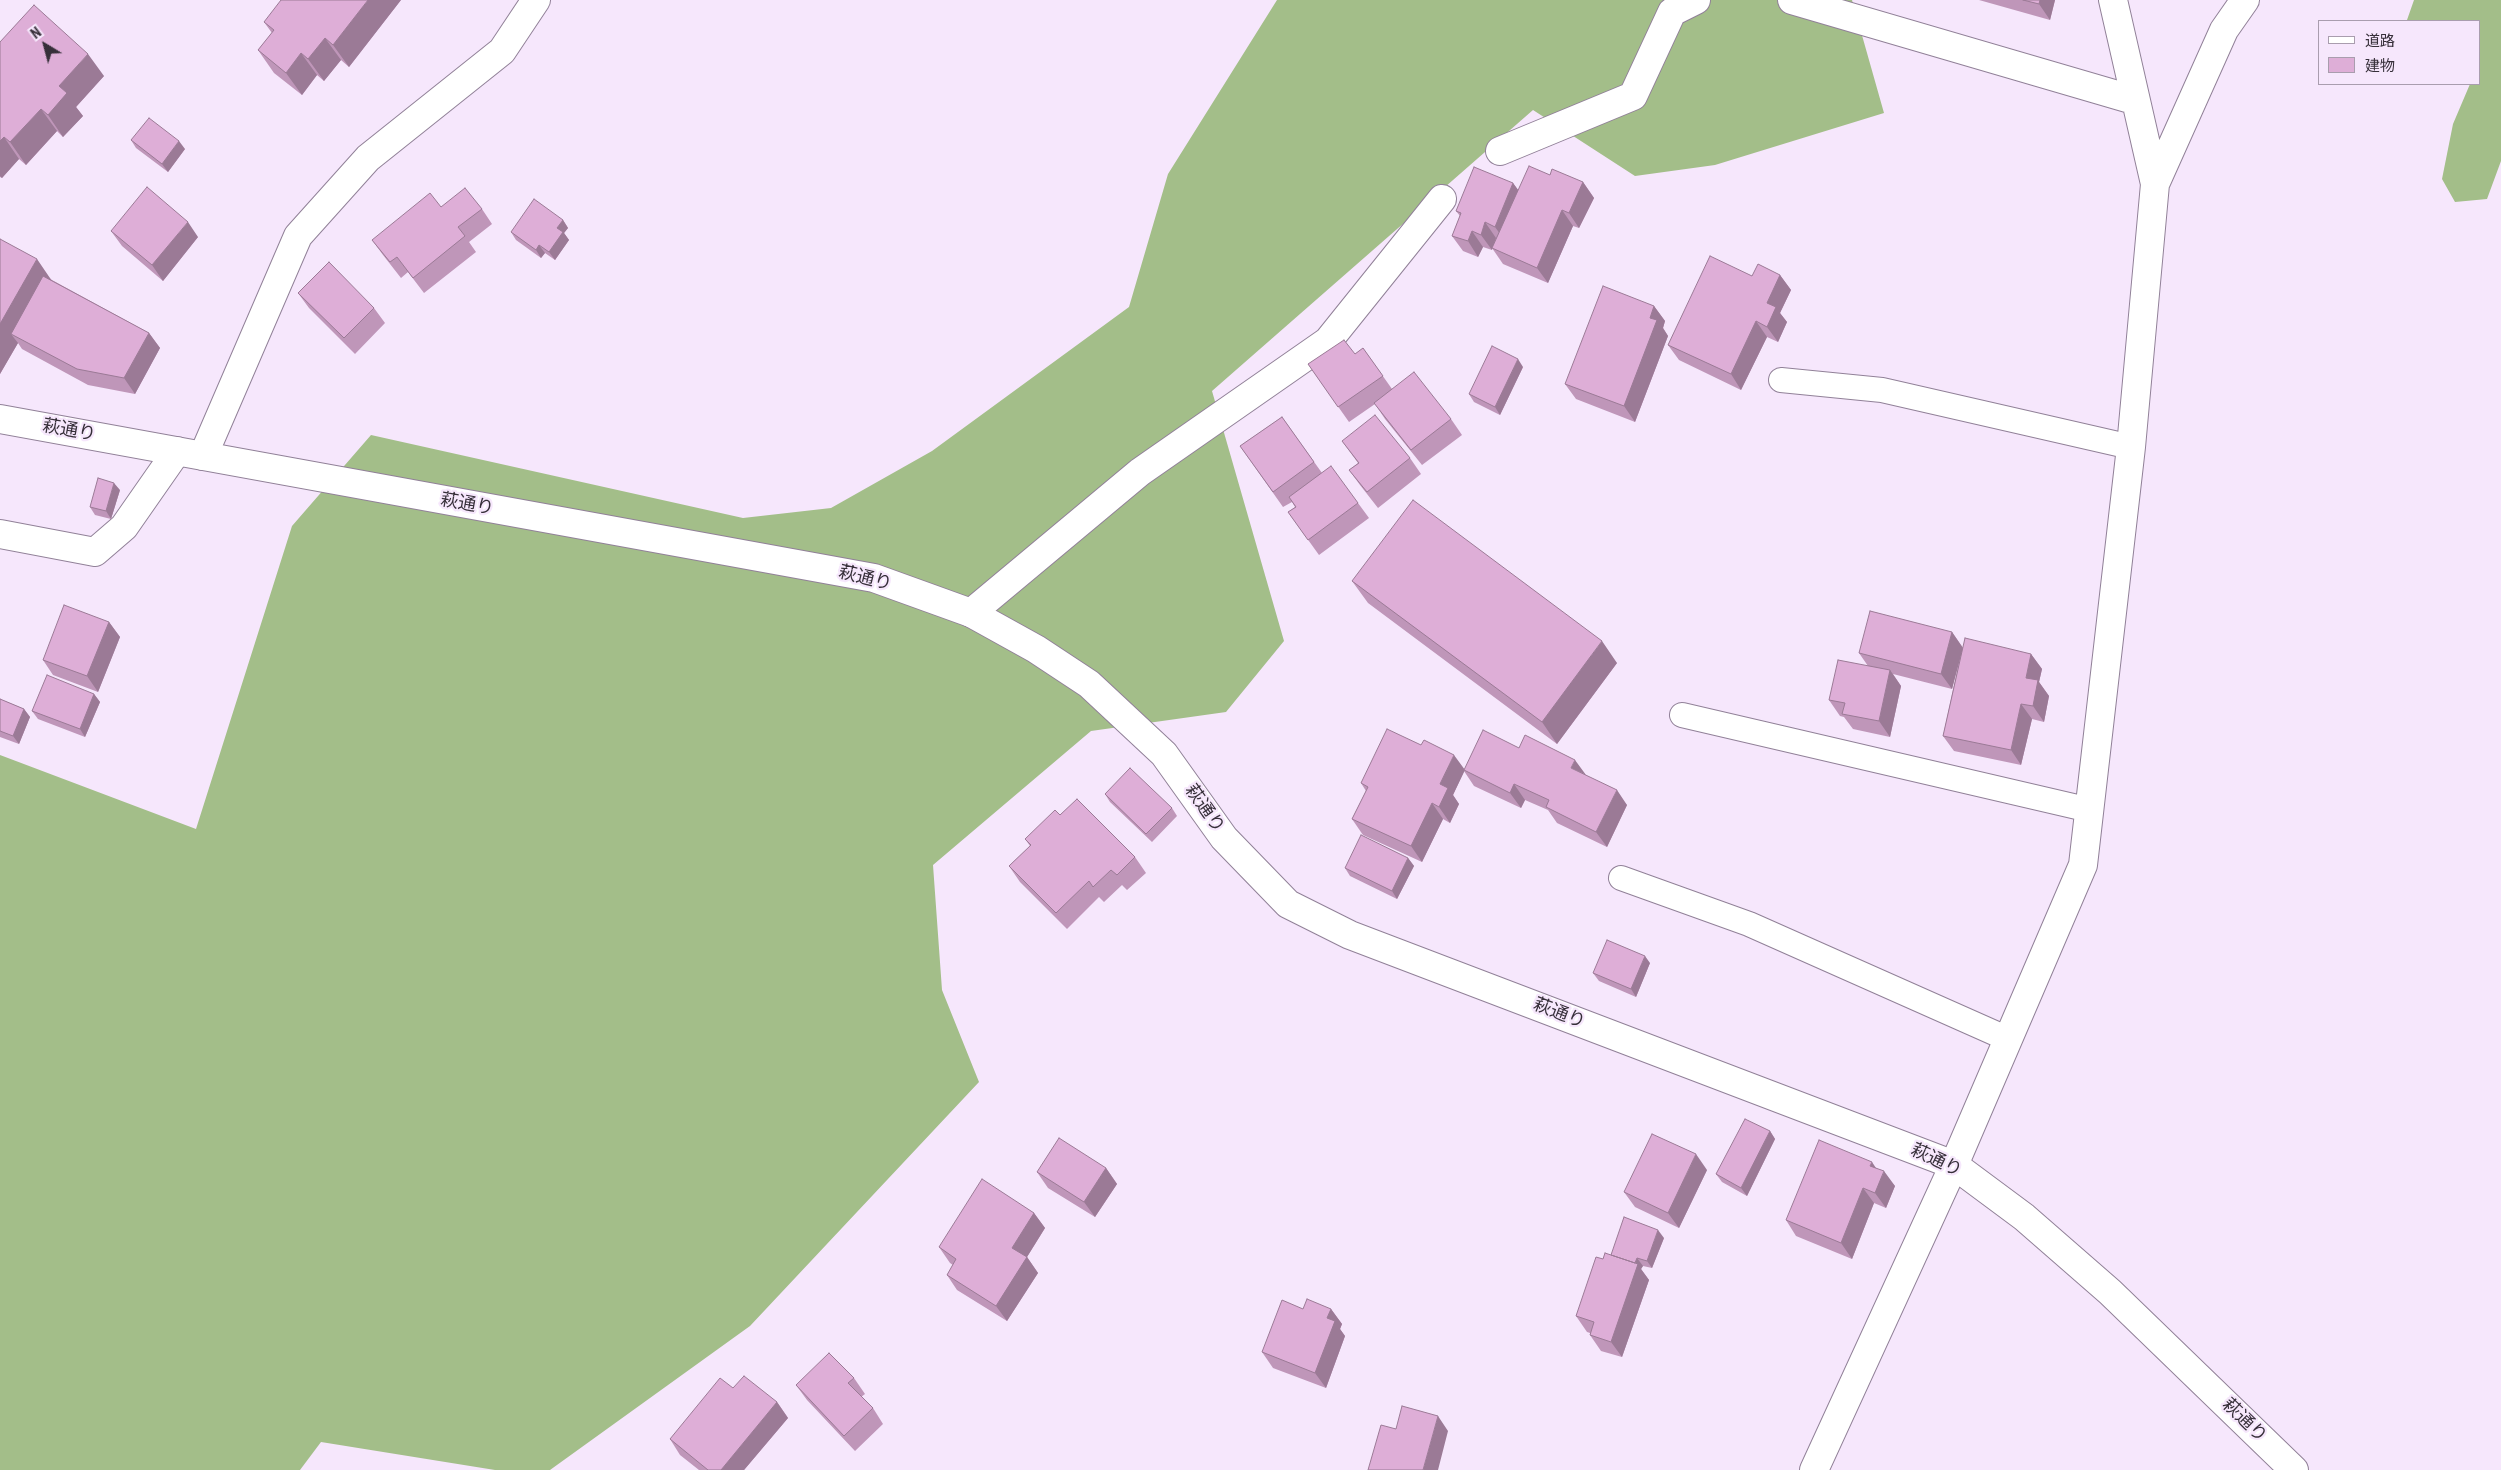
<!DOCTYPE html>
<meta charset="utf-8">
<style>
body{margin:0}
#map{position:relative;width:2501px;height:1470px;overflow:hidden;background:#f6e7fc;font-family:"Roboto Condensed","Noto Sans JP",sans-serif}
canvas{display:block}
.legend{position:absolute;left:2318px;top:20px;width:162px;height:65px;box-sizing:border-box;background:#f6e7fc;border:1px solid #a99dae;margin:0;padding:6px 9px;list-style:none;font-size:15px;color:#362f39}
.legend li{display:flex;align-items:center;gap:10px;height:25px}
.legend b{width:25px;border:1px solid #a99dae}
.north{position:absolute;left:20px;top:20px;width:50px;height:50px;-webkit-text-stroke:4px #f6e7fc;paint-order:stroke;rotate:323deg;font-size:14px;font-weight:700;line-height:20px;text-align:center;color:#362f39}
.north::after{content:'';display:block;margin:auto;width:18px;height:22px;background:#362f39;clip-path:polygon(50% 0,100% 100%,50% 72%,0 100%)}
</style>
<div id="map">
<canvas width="2501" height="1470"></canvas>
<ul class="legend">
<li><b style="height:6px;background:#fff"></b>道路</li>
<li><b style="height:14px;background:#deaed7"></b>建物</li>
</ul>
<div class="north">N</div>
</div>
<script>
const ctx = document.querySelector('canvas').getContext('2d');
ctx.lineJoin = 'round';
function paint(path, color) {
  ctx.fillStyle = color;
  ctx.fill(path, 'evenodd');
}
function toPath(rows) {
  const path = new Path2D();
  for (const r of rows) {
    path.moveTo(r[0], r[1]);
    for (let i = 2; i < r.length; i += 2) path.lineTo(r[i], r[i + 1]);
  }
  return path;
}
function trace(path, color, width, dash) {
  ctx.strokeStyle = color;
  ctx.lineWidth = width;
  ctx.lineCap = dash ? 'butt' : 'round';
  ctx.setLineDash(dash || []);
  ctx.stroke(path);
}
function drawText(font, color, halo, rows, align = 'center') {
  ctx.font = font + ' "Roboto Condensed","Noto Sans JP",sans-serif';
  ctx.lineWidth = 4.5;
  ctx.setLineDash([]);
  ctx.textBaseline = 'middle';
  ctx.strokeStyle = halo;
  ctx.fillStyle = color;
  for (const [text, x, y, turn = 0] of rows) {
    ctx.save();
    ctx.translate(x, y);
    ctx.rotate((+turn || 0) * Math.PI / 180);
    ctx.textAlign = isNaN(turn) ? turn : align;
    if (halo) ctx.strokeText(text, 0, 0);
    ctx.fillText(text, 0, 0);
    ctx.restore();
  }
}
paint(toPath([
 [1277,0,1852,0,1884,113,1715,165,1635,176,1533,110,1212,391,1284,641,1226,712,1091,731,933,865,942,990,979,1082,750,1326,550,1470,495,1470,321,1442,300,1470,0,1470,0,755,196,829,292,526,371,435,743,518,831,508,932,451,1129,307,1168,174],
 [2414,0,2501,0,2501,161,2487,199,2455,202,2442,179,2453,124,2470,84,2480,84,2480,21,2408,21,2407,20]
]), '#a3be89');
const service = toPath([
 [1781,380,1882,390,2131,447],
 [1682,715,2090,810],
 [1621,878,1749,924,2008,1039]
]);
const minor = toPath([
 [1792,0,2134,100],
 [1500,151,1633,96,1672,12,1696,0],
 [2155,184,2224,30,2245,0],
 [203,456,298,236,368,158,502,51,536,0],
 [0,534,95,552,124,527,177,451],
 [971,613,1140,472,1328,341,1442,199],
 [1814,1470,1954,1165,2083,865,2131,447,2155,184,2113,0]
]);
const tertiary = toPath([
 [0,419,874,578,971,613,1036,649,1089,684,1164,754,1224,838,1288,904,1350,935,1954,1165,2024,1217,2110,1292,2294,1470]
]);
trace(service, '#918198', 26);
trace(minor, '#918198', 30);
trace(tertiary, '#918198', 30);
trace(service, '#fff', 24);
trace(minor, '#fff', 28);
trace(tertiary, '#fff', 28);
paint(toPath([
 [401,0,349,67,341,60,324,81,317,75,302,95,274,73,258,50,272,33,264,22],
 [1979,0,2055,0,2050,20],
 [0,42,104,76,76,107,83,116,63,137,57,131,26,165,19,159,2,178,0,177],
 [131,140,185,149,168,172,136,148],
 [1550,175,1583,182,1594,198,1579,228,1573,226,1548,283,1503,264,1492,248,1492,250,1483,247,1478,257,1463,251,1452,236,1460,216,1456,211,1513,183,1518,190],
 [441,207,482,209,492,224,469,242,476,252,424,293,408,272,401,278,383,255,372,240],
 [563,220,568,228,564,233,569,240,555,260,545,253,541,258,516,240,511,232],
 [111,231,198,237,163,281,122,246],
 [0,239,52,280,149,333,160,348,135,394,88,385,22,349,18,343,0,374],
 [1780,275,1791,290,1780,313,1787,322,1778,342,1767,337,1741,390,1679,360,1668,345,1752,276],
 [298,293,374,308,385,323,355,354,309,308],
 [1654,306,1665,321,1663,328,1668,336,1635,422,1576,399,1565,384],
 [1363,348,1392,389,1451,419,1462,435,1422,465,1385,419,1375,404,1349,422,1308,364,1355,354],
 [1523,367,1500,415,1474,402,1469,394],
 [1282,417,1322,473,1358,503,1369,518,1319,555,1288,512,1295,507,1292,502,1283,507,1240,446],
 [1342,441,1410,458,1421,474,1378,508,1360,485,1349,470,1358,463],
 [120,490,111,519,95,515,90,507],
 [1352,581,1617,663,1557,744,1368,603],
 [109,622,120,637,98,692,53,675,43,660],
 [1952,632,1963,648,2031,654,2042,669,2039,682,2049,696,2044,722,2032,719,2021,765,1954,751,1943,736,1961,653,1952,689,1893,674,1901,686,1890,737,1853,729,1844,717,1840,716,1829,700,1868,666,1859,653],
 [94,694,100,702,85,737,38,719,32,711],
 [0,699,24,709,30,717,19,744,0,737],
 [1519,748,1586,775,1627,805,1607,847,1557,823,1548,810,1525,800,1521,808,1474,786,1464,771,1453,795,1459,804,1450,823,1443,819,1422,862,1363,835,1352,819,1366,791,1361,783,1464,769],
 [1105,794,1172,808,1177,816,1152,842,1110,802],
 [1060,815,1135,857,1146,873,1127,890,1122,885,1104,902,1099,897,1067,929,1020,882,1009,866,1030,846,1025,839],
 [1408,858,1414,866,1397,899,1350,876,1345,868],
 [1650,963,1636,997,1599,981,1593,973],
 [1770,1131,1775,1139,1747,1196,1722,1182,1716,1174],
 [1106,1168,1117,1184,1095,1217,1048,1188,1037,1172],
 [1876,1168,1895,1186,1886,1208,1874,1203,1852,1259,1796,1236,1786,1220],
 [1707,1170,1679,1228,1635,1207,1624,1192],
 [1034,1213,1045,1228,1027,1257,1038,1273,1007,1321,957,1290,947,1275,953,1265,950,1263,939,1247],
 [1664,1238,1652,1268,1643,1266,1641,1269,1649,1280,1622,1357,1601,1351,1590,1335,1590,1333,1587,1332,1576,1316,1603,1259],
 [1303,1309,1331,1309,1342,1324,1340,1329,1345,1336,1326,1388,1273,1368,1262,1352],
 [854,1378,865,1394,861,1397,873,1408,883,1424,855,1451,807,1400,796,1385],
 [733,1388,777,1402,788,1418,744,1470,699,1470,680,1455,670,1439]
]), '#bf96b9');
paint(toPath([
 [368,0,401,0,349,67,333,45],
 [2040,0,2055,0,2050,20,2039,4],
 [325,38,341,60,324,81,308,59],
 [301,53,317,75,302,95,286,73],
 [88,54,104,76,76,107,83,116,63,137,48,115,59,86],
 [41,109,57,131,26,165,10,142],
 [4,137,19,159,2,178,0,176,0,141],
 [179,141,185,149,168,172,162,164],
 [1583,182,1594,198,1579,228,1569,213],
 [1513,183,1524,198,1506,242,1495,227],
 [1562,210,1573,226,1548,283,1537,268],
 [563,220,568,228,564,233,569,240,555,260,549,252,557,228],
 [188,222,198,237,163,281,152,265],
 [1485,222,1496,238,1492,250,1481,235],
 [1472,231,1483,247,1478,257,1468,241],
 [539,245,545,253,541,258,536,250],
 [37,259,52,281,11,334,18,343,0,374,0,324],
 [1780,275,1791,290,1780,313,1787,322,1778,342,1767,327,1767,303],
 [1654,306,1665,321,1663,328,1668,336,1635,422,1624,406,1650,318],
 [1756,321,1767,337,1741,390,1731,374],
 [149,333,160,348,135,394,124,378],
 [1518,359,1523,367,1500,415,1495,407],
 [114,483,120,490,111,519,106,511],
 [109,622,120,637,98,692,87,676],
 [1952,632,1963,648,1952,689,1941,674],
 [1602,641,1617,663,1557,744,1542,722],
 [2031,654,2042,669,2039,682,2049,696,2044,722,2033,706,2026,678],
 [1890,670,1901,686,1890,737,1879,721],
 [94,694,100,702,85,737,80,729],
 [2021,704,2032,719,2021,765,2011,750],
 [24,709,30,717,19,744,13,736],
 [1454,755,1465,770,1453,795,1459,804,1450,823,1439,807,1440,784],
 [1575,760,1586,775,1571,768],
 [1514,784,1525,800,1521,808,1510,793],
 [1617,790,1627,805,1607,847,1596,832],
 [1432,803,1443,819,1422,862,1411,846],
 [1408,858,1414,866,1397,899,1392,891],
 [1645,956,1650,963,1636,997,1631,989],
 [1770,1131,1775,1139,1747,1196,1741,1188],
 [1696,1154,1707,1170,1679,1228,1668,1213],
 [1872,1162,1882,1177,1884,1171,1895,1186,1886,1208,1875,1193,1870,1166],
 [1106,1168,1117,1184,1095,1217,1084,1202],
 [1863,1188,1874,1203,1852,1259,1841,1243],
 [1034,1213,1045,1228,1027,1257,1038,1273,1007,1321,996,1306,1012,1248],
 [1658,1230,1664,1238,1652,1268,1647,1261],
 [1637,1258,1643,1266,1641,1269,1649,1280,1622,1357,1611,1342],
 [1331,1309,1342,1324,1340,1329,1345,1336,1326,1388,1315,1373,1327,1318],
 [777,1402,788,1418,744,1470,721,1470],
 [1438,1416,1448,1431,1438,1470,1423,1470]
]), '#9b7a96');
const building = toPath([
 [281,0,368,0,333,45,325,38,308,59,301,53,286,73,258,50,274,30,264,22,281,0],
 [2023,0,2040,0,2039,4,2023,0],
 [34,5,88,54,59,86,67,93,48,115,41,109,10,142,4,137,0,141,0,42,34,5],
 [149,118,179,141,162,164,131,140,149,118],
 [1529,166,1550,175,1552,169,1583,182,1569,213,1562,210,1537,268,1492,248,1529,166],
 [1474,167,1513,183,1495,227,1485,222,1481,235,1472,231,1468,241,1452,236,1461,213,1456,211,1474,167],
 [147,187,188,222,152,265,111,231,147,187],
 [465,188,482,209,458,227,465,236,413,278,397,257,390,262,372,240,430,193,441,207,465,188],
 [534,199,563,220,557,228,563,232,549,252,539,245,536,250,511,232,534,199],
 [0,239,37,259,0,324,0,239],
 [1710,256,1752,276,1758,264,1780,275,1767,303,1776,307,1767,327,1756,321,1731,374,1668,345,1710,256],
 [329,262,374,308,344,338,298,293,329,262],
 [43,276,149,333,124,378,77,369,11,334,43,276],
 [1603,286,1654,306,1650,318,1657,320,1624,406,1565,384,1603,286],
 [1344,340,1355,354,1363,348,1383,376,1338,407,1308,364,1344,340],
 [1492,346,1518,359,1495,407,1469,394,1492,346],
 [1414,372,1451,419,1411,450,1374,403,1414,372],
 [1375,415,1410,458,1367,492,1349,470,1359,463,1342,441,1375,415],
 [1282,417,1314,462,1273,492,1240,446,1282,417],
 [1331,466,1358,503,1308,540,1288,512,1296,507,1289,497,1331,466],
 [98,478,114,483,106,511,90,507,98,478],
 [1413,500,1602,641,1542,722,1352,581,1413,500],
 [64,605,109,622,87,676,43,660,64,605],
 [1870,611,1952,632,1941,674,1859,653,1870,611],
 [1965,638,2031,654,2026,678,2038,680,2033,706,2021,704,2011,750,1943,736,1965,638],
 [1838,660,1890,670,1879,721,1842,714,1845,703,1829,700,1838,660],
 [47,675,94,694,80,729,32,711,47,675],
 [0,699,24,709,13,736,0,731,0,699],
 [1387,729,1421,745,1424,740,1454,755,1440,784,1448,788,1439,807,1432,803,1411,846,1352,819,1368,787,1361,783,1387,729],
 [1483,730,1519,748,1525,735,1575,760,1571,768,1617,790,1596,832,1546,807,1549,800,1514,784,1510,793,1464,770,1483,730],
 [1130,768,1172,808,1146,834,1105,794,1130,768],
 [1077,799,1135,857,1117,875,1111,870,1093,887,1089,881,1056,913,1009,866,1031,845,1025,839,1055,810,1060,815,1077,799],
 [1361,835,1408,858,1392,891,1345,868,1361,835],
 [1607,940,1645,956,1631,989,1593,973,1607,940],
 [1745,1119,1770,1131,1741,1188,1716,1174,1745,1119],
 [1652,1134,1696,1154,1668,1213,1624,1192,1652,1134],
 [1059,1138,1106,1168,1084,1202,1037,1172,1059,1138],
 [1819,1140,1872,1162,1870,1166,1884,1171,1875,1193,1863,1188,1841,1243,1786,1220,1819,1140],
 [982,1179,1034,1213,1012,1248,1027,1257,996,1306,947,1275,956,1259,939,1247,982,1179],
 [1624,1217,1658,1230,1647,1261,1637,1258,1635,1263,1611,1255,1624,1217],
 [1605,1253,1638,1264,1611,1342,1590,1335,1594,1322,1576,1316,1596,1257,1603,1259,1605,1253],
 [1307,1299,1331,1309,1327,1318,1335,1321,1315,1373,1262,1352,1282,1300,1303,1309,1307,1299],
 [829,1353,854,1378,848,1383,873,1408,844,1436,796,1385,829,1353],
 [744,1376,777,1402,721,1470,708,1470,670,1439,720,1378,733,1388,744,1376],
 [1402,1406,1438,1416,1423,1470,1368,1470,1381,1425,1396,1429,1402,1406]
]);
paint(building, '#deaed7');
trace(building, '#9b7a96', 1);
drawText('18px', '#362f39', '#f6e7fc', [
 ["萩通り",69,431,10],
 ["萩通り",467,505,10],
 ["萩通り",865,579,14],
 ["萩通り",1204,809,55],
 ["萩通り",1559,1014,21],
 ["萩通り",1936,1161,25],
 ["萩通り",2244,1421,44]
]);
</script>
